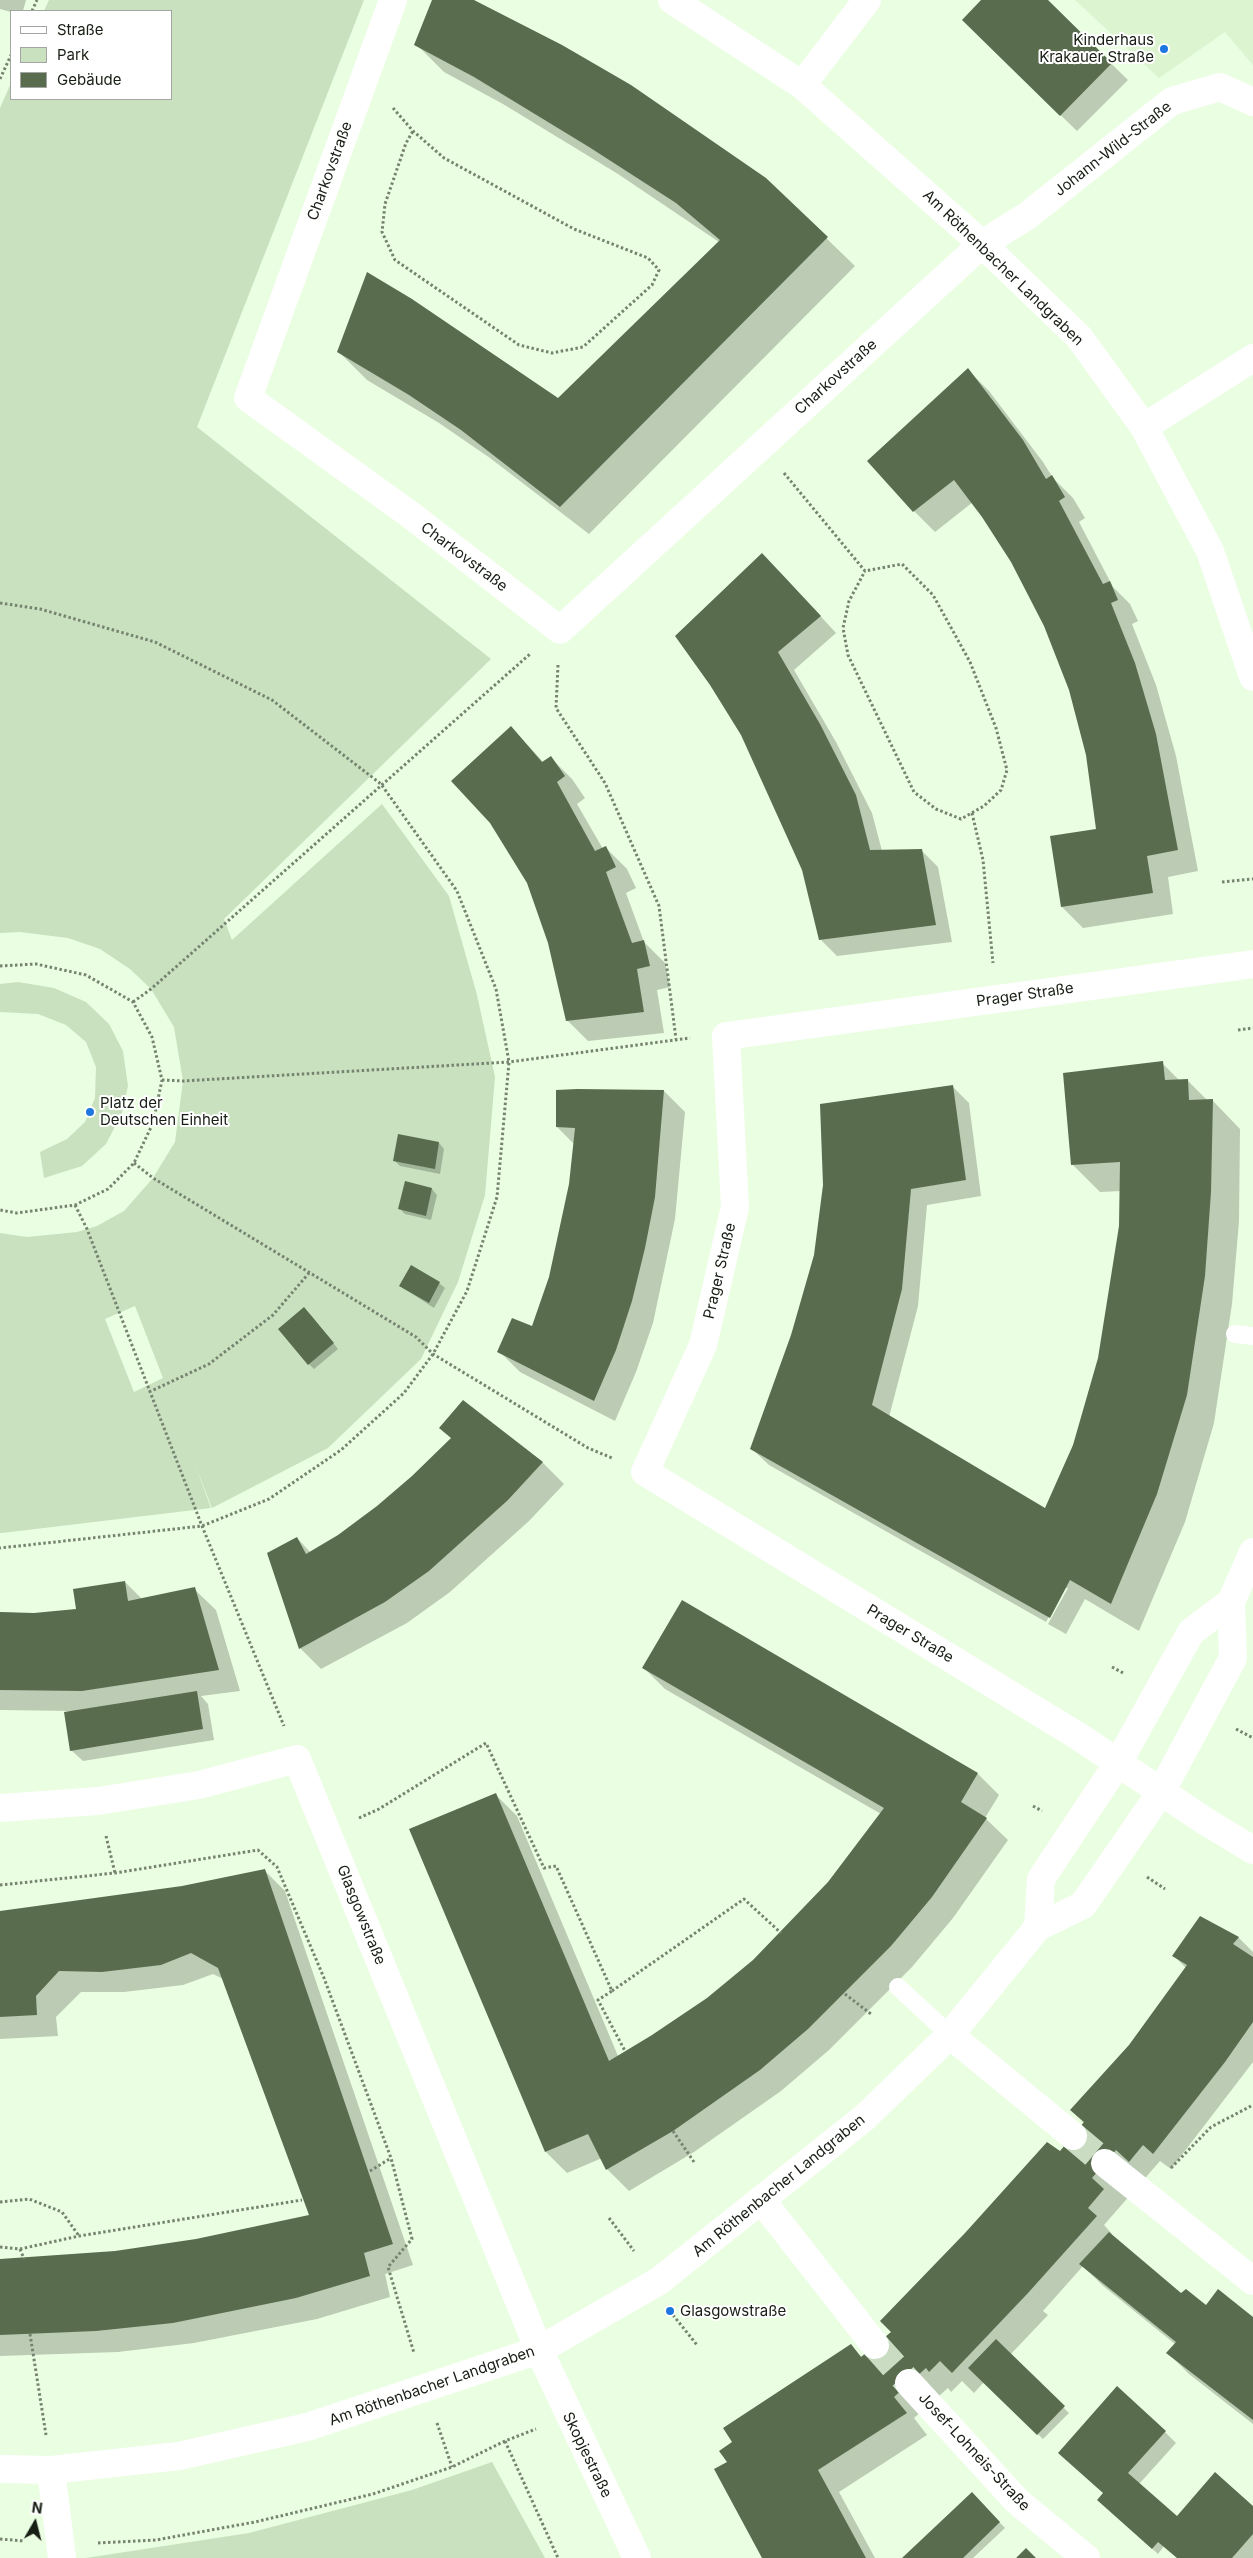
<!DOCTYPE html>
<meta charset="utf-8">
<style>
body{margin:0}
#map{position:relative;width:1253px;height:2558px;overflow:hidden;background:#eafee1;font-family:Inter,sans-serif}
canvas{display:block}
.legend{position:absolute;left:10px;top:10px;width:162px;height:90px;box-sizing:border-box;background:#fff;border:1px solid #a2a5a1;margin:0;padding:6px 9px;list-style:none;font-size:15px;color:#171e14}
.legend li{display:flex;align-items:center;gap:10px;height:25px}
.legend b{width:25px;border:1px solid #a2a5a1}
.north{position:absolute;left:10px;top:2498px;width:50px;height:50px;-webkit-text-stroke:4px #fff;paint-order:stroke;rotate:8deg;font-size:14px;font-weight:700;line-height:20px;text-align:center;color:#171e14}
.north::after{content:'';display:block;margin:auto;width:18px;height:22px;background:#171e14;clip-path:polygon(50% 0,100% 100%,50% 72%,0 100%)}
</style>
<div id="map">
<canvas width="1253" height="2558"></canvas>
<ul class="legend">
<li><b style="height:6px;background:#fff"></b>Straße</li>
<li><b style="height:14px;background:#c9e1be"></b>Park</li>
<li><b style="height:14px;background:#596d4e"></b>Gebäude</li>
</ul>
<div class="north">N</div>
</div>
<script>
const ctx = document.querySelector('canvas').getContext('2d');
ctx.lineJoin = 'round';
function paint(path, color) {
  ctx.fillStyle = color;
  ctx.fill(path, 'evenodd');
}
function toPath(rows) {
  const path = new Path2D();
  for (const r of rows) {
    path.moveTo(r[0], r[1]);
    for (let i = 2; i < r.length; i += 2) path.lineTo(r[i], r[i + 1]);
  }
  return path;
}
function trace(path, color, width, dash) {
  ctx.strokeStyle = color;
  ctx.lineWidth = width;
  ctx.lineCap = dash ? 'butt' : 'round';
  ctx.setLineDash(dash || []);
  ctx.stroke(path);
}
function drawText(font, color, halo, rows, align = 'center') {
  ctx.font = font + ' Inter,sans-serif';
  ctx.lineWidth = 4;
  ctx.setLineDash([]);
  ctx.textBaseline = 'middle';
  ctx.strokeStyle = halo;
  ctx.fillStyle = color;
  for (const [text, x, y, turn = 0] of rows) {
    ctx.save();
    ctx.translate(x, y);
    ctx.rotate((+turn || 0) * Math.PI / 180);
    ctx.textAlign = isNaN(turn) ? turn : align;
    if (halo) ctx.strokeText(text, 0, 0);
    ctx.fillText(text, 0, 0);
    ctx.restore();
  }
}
paint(toPath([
 [1075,0,1253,0,1253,65,1225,32,1159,78]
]), '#dcf4d0');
paint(toPath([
 [49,0,364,0,197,427,491,659,224,919,232,940,382,804,449,896,477,995,495,1077,485,1195,458,1282,421,1359,328,1448,212,1508,194,1462,211,1508,2,1533,0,1533,0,1233,27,1237,77,1232,97,1226,124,1211,153,1178,175,1142,183,1081,174,1027,151,989,130,969,100,949,68,938,20,932,0,933,0,108,11,83,11,99,171,99,171,11,44,11],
 [135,1306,163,1378,134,1392,105,1319],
 [18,982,54,988,86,1002,109,1024,123,1051,128,1086,122,1113,106,1144,82,1166,44,1178,40,1152,67,1139,85,1122,95,1098,96,1067,86,1042,66,1025,38,1014,0,1012,0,984],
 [492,2462,545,2558,86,2558,249,2533,412,2490]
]), '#c9e1be');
paint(toPath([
 [0,0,26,0,23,11,11,12,0,9],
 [434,0,471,0,630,86,765,179,855,266,589,534,490,458,439,423,367,380,339,352,558,400,719,242,618,174,503,104,444,72,416,44],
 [983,0,1046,0,1128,80,1077,131,980,37],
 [968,370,989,391,1043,462,1053,478,1073,498,1085,518,1079,522,1113,587,1130,604,1138,621,1132,624,1156,685,1176,756,1198,871,1168,877,1173,914,1083,928,1062,907,1098,830,1087,754,1070,689,1045,625,1013,562,973,502,935,532,914,511],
 [779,571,836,633,794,670,836,742,872,813,882,851,921,850,938,867,952,942,837,956,820,939,803,870,742,734],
 [511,727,544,763,551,758,572,779,585,798,577,804,603,849,606,848,627,869,636,888,626,893,644,942,665,963,670,987,657,990,664,1033,588,1041,567,1020],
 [1162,1063,1180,1081,1188,1081,1208,1101,1213,1101,1240,1129,1239,1221,1232,1304,1214,1423,1185,1522,1139,1631,1085,1599,1066,1634,1048,1624,1068,1588,1065,1588,1046,1622,769,1465,752,1449,952,1086,969,1103,981,1196,927,1205,918,1306,889,1417,1046,1510,1074,1445,1099,1358,1121,1226,1121,1191,1100,1192,1072,1164],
 [664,1091,685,1112,675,1219,653,1323,636,1372,615,1421,520,1372,499,1351,533,1328,550,1277,570,1184,574,1144,557,1127],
 [439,1143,444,1149,440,1174,400,1166,395,1161],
 [432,1189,437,1195,431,1220,405,1214,400,1209],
 [439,1283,445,1288,434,1308,400,1286],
 [310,1314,338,1349,314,1369,309,1364],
 [463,1402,543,1463,564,1484,529,1521,450,1592,407,1623,321,1669,300,1648,297,1538,311,1553,338,1536,378,1507,413,1477,452,1439],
 [125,1582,142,1599,194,1589,216,1610,240,1691,201,1696,208,1704,214,1740,83,1761,71,1750,74,1711,0,1710,0,1612,34,1614,78,1610],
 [644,1668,978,1774,999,1795,985,1818,1008,1840,953,1918,912,1967,829,2050,781,2091,694,2152,629,2191,608,2170,602,2158,567,2173,546,2152,411,1830,496,1795,517,1816,618,2056,653,2036,707,1999,754,1961,829,1883,881,1814,665,1689],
 [264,1870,285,1891,413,2265,385,2274,390,2297,317,2319,194,2343,118,2352,0,2356,0,2261,115,2252,196,2240,310,2216,223,1979,213,1974,183,1985,124,1992,81,1992,56,2017,58,2036,0,2039,0,1912,183,1888],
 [1200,1918,1239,1938,1253,1952,1253,2062,1171,2169,1160,2161,1104,2225,1112,2234,1111,2236,1181,2295,1206,2307,1253,2319,1253,2424,1189,2374,1168,2353,1175,2344,1102,2285,1083,2266,1043,2311,1048,2315,1010,2355,1069,2413,1043,2439,984,2382,974,2393,962,2381,951,2392,948,2388,914,2418,927,2435,839,2492,875,2558,764,2558,728,2463,850,2346,863,2358,1075,2167,1085,2124,1071,2110,1130,2045,1186,1968,1174,1956],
 [1165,2432,1176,2443,1139,2484,1177,2517,1253,2508,1253,2558,1177,2558,1164,2546,1158,2554,1099,2500],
 [972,2494,1005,2528,973,2558,905,2558]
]), '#0003');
paint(toPath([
 [432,0,474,0,562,45,631,85,766,178,828,237,560,507,461,430,409,395,337,352,367,272,412,299,558,398,720,240,676,203,589,147,474,77,414,45],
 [981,0,1048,0,1112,63,1060,116,962,20],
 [968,368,1023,440,1046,479,1052,475,1065,497,1059,501,1103,584,1110,581,1118,600,1111,603,1135,663,1156,734,1178,850,1147,856,1153,893,1061,907,1050,836,1096,829,1086,755,1069,690,1044,626,1011,562,982,517,954,480,913,512,867,461],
 [762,553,821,616,778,652,820,724,856,795,870,850,922,849,936,925,819,940,802,870,741,735,710,685,675,636],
 [511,726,542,762,551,756,565,776,557,782,595,851,606,846,616,867,606,872,632,943,644,940,650,966,637,969,644,1012,566,1021,548,943,527,883,490,823,451,781],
 [1163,1061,1165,1080,1188,1079,1189,1100,1213,1099,1211,1192,1205,1276,1187,1395,1157,1494,1111,1604,1070,1580,1050,1618,750,1449,791,1335,814,1255,823,1185,820,1104,953,1085,966,1180,911,1189,902,1289,872,1405,1045,1508,1073,1445,1098,1358,1119,1226,1120,1162,1071,1165,1063,1073],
 [577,1089,664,1090,655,1197,645,1248,632,1301,616,1350,594,1401,497,1352,512,1318,532,1326,549,1277,569,1184,575,1128,556,1127,556,1090],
 [398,1134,439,1142,435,1169,393,1161],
 [405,1181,432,1188,426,1216,398,1209],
 [411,1265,440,1282,429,1303,399,1286],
 [304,1307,334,1343,308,1365,278,1329],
 [463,1400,543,1462,508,1500,429,1571,385,1602,299,1649,267,1553,297,1537,306,1554,338,1535,377,1506,412,1476,451,1438,439,1428],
 [125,1581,128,1601,195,1587,219,1670,82,1691,0,1690,0,1612,34,1613,76,1609,73,1589],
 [682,1600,978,1773,961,1802,987,1818,932,1897,891,1946,808,2029,760,2070,673,2131,606,2170,588,2134,545,2152,409,1829,496,1793,609,2061,652,2035,707,1998,753,1960,828,1882,884,1808,642,1668],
 [197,1691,203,1729,70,1751,64,1712],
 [265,1869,393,2244,364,2253,370,2276,296,2298,173,2323,96,2331,0,2335,0,2259,115,2251,196,2239,309,2215,218,1968,191,1953,161,1965,102,1972,59,1971,36,1996,37,2015,0,2017,0,1911,182,1886],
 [1200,1916,1239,1937,1233,1944,1253,1957,1253,2022,1225,2062,1153,2154,1143,2145,1129,2162,1116,2150,1092,2178,1104,2189,1088,2208,1097,2216,1028,2293,952,2373,940,2361,929,2372,926,2368,894,2397,907,2413,818,2470,866,2558,762,2558,714,2469,727,2462,719,2451,732,2442,723,2428,851,2344,861,2357,891,2332,880,2321,965,2233,1047,2142,1060,2151,1084,2122,1070,2110,1129,2045,1187,1965,1172,1956],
 [1109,2232,1181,2293,1186,2289,1206,2305,1218,2289,1253,2317,1253,2420,1166,2353,1176,2342,1079,2264],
 [996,2339,1065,2406,1037,2435,968,2368],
 [1117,2386,1166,2431,1128,2473,1177,2516,1215,2472,1253,2506,1253,2534,1232,2558,1177,2558,1158,2542,1152,2549,1097,2500,1103,2493,1058,2453],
 [972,2492,1000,2522,963,2558,902,2558],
 [1026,2548,1036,2558,1016,2558]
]), '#596d4e');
trace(toPath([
 [1073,2136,1105,2163],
 [875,2345,909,2383]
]), '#cadcc2', 28, [28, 14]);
trace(toPath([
 [32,11,37,0],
 [0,79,11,55],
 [393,108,413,131,444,158,574,229,648,258,659,270,652,285,583,347,552,353,519,345,395,260,382,232,385,204,406,143,413,131],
 [784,473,865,571,902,564,933,595,970,662,996,728,1007,770,1001,790,984,806,961,819,936,809,914,792,848,655,843,628,849,601,865,571],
 [0,603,40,609,155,642,272,700,381,784,457,891,496,989,509,1062,497,1197,467,1291,433,1354,404,1393,341,1450,269,1499,202,1526,0,1548],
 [558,665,556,708,605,783,659,906,676,1039],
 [972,813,983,860,993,963],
 [1222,882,1253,879],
 [0,966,36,964,86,975,133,1002,152,1037,162,1080,153,1123,134,1163,108,1189,75,1205,17,1213,0,1210],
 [133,1002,151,989,530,654],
 [1238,1030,1253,1028],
 [162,1080,183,1081,509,1062,690,1038],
 [134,1163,153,1178,416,1337,433,1354,588,1448,612,1458],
 [75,1205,87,1229,202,1526,284,1726],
 [149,1392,209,1364,273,1315,309,1273],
 [1112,1667,1125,1674],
 [1236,1729,1253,1738],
 [1033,1806,1042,1811],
 [359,1818,379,1809,486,1743,544,1868,556,1866,612,1991,598,2000,625,2051],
 [106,1836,115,1873],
 [1147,1877,1165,1889],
 [0,1885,115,1873,258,1850,277,1867,324,1978,391,2158,412,2239,388,2267,414,2353],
 [612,1991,744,1899,781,1933],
 [845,1994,871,2014],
 [673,2131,694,2162],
 [1171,2168,1211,2127,1253,2105],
 [370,2171,391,2158],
 [0,2202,29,2199,62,2212,79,2236],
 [609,2218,634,2251],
 [0,2247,20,2249,79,2236,302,2200],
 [20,2249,24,2259],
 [673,2315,697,2345],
 [30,2334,46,2435],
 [437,2423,452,2467],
 [505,2441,558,2558],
 [0,2539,24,2541],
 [98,2543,156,2540,255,2522,373,2494,452,2467,505,2441,536,2429]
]), '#768370', 3, [2.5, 2.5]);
trace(toPath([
 [1235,1334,1253,1336],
 [898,1987,950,2035]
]), '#fff', 18);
trace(toPath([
 [393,0,248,398,408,513,560,630,982,244,1027,216,1172,101,1220,87,1253,102],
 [672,0,802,85,982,244,1079,337,1144,427,1210,551,1253,677],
 [802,85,867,0],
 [1144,427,1253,358],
 [1253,964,726,1036,735,1207,703,1345,645,1472,1078,1736,1205,1821,1253,1850],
 [0,1808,98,1801,199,1785,297,1759,539,2350,637,2558],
 [1038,1927,1041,1879,1118,1763,1191,1632,1231,1602],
 [950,2035,1073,2136],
 [1105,2163,1253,2281],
 [762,2201,875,2345],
 [909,2383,1017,2501,1086,2558],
 [0,2469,51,2470,179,2456,307,2427,539,2350,659,2281,864,2118,950,2035,1038,1927,1083,1905,1161,1792,1233,1658,1231,1602,1253,1552],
 [51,2470,62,2558]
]), '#fff', 28);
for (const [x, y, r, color] of [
 [1164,49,5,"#1e76e0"],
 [90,1112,5,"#1e76e0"],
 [670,2311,5,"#1e76e0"]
]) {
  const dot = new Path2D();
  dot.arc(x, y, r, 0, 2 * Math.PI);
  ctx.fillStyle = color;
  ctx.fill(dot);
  trace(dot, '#fff', 2);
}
drawText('15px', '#171e14', '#fff', [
 ["Kinderhaus",1154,40,"right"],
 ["Krakauer Straße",1154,57,"right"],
 ["Platz der",100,1103],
 ["Deutschen Einheit",100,1120],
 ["Glasgowstraße",680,2311]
], 'left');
drawText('15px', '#171e14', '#fff', [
 ["Johann-Wild-Straße",1113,149,-38],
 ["Charkovstraße",330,171,-70],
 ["Am Röthenbacher Landgraben",1003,268,44],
 ["Charkovstraße",836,377,-42],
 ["Charkovstraße",464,557,37],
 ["Prager Straße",1025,995,-8],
 ["Prager Straße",720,1271,-77],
 ["Prager Straße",910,1634,31],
 ["Glasgowstraße",361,1915,68],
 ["Am Röthenbacher Landgraben",779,2186,-39],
 ["Am Röthenbacher Landgraben",432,2386,-19],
 ["Josef-Lohneis-Straße",974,2452,47],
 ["Skopjestraße",587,2455,64]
]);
</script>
